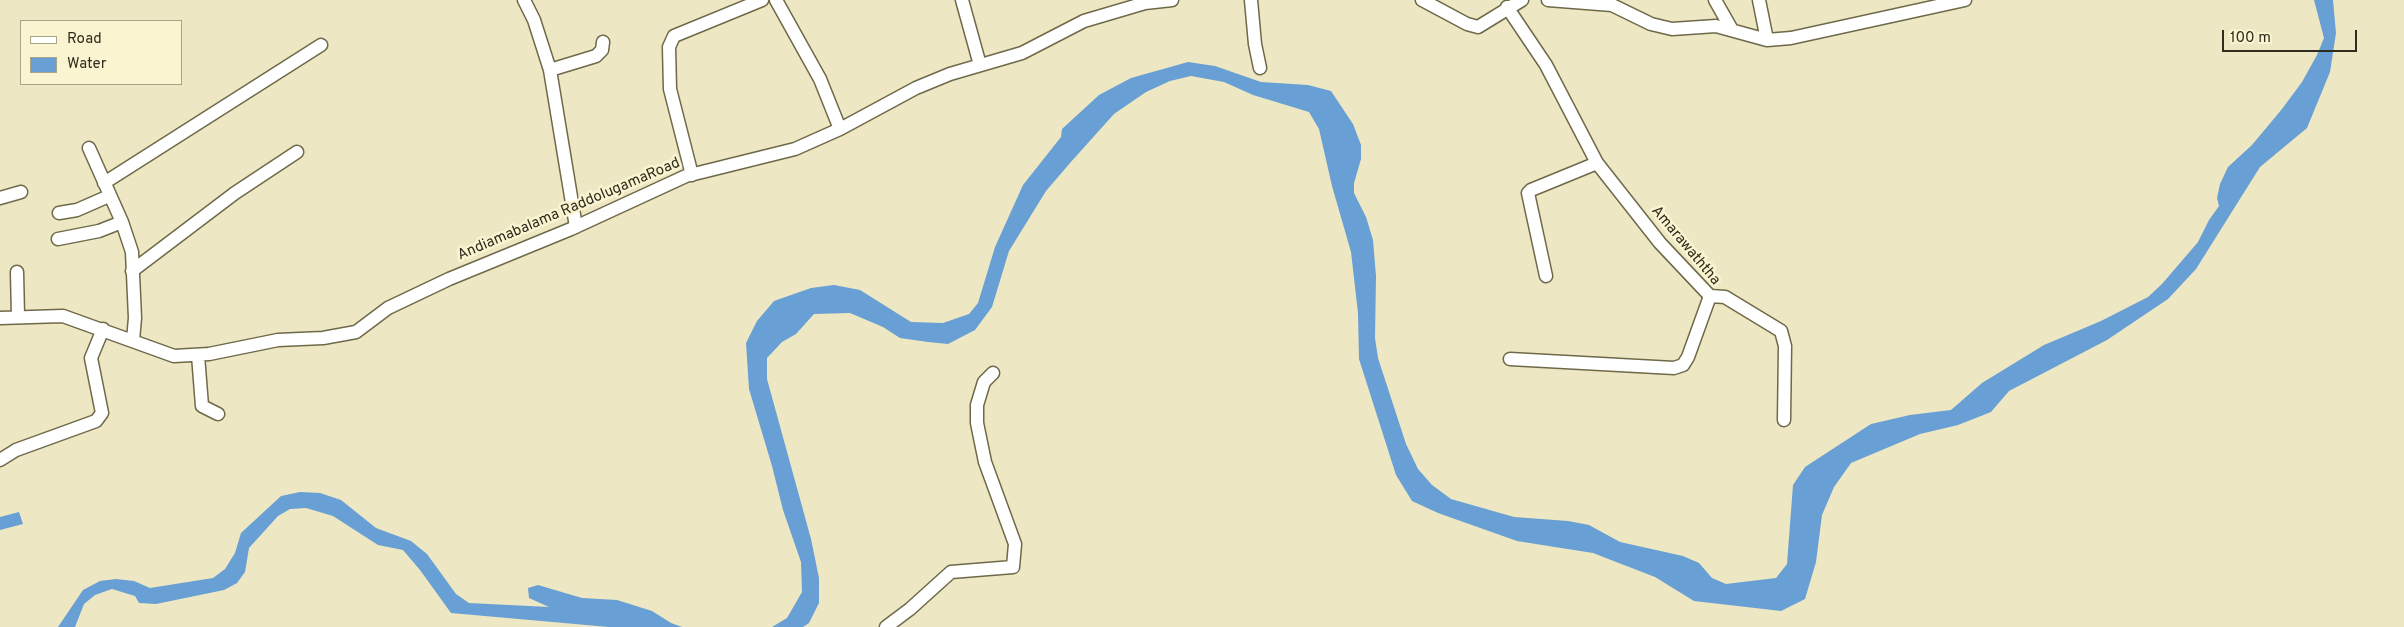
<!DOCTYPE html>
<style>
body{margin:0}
#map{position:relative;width:2404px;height:627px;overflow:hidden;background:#ede7c3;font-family:Overpass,sans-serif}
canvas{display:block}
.legend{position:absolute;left:20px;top:20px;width:162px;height:65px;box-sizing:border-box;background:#faf4d0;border:1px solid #a9a489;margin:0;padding:6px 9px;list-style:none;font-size:15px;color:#2f2c1e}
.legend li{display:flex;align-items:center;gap:10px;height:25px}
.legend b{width:25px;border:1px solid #a9a489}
.scale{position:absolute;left:2222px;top:30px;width:135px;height:22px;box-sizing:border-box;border:2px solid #2f2c1e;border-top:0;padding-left:6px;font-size:15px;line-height:18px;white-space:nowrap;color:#2f2c1e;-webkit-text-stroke:4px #faf4d0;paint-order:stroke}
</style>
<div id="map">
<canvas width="2404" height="627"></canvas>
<ul class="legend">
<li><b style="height:6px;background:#fff"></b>Road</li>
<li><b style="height:14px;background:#689fd4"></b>Water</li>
</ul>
<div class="scale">100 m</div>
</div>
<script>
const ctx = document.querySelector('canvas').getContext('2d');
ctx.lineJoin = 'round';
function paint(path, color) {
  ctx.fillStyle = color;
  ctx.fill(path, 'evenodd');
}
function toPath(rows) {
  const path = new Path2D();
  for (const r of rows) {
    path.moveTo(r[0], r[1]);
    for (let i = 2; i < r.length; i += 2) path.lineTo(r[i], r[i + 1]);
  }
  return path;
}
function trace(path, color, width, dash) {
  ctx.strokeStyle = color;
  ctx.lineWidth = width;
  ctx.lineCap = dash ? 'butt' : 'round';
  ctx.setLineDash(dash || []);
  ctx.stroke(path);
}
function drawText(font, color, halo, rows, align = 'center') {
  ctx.font = font + ' Overpass,sans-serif';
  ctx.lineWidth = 5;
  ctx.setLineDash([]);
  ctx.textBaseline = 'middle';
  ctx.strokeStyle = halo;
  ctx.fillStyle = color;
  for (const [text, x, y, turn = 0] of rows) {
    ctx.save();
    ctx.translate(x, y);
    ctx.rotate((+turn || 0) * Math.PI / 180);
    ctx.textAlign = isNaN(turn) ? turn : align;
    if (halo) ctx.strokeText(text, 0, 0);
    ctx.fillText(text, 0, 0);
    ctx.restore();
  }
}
paint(toPath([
 [2314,0,2333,0,2336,33,2330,72,2307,128,2260,167,2196,269,2168,299,2107,340,2009,391,1991,412,1958,425,1920,434,1851,463,1834,487,1822,515,1816,562,1805,599,1781,611,1694,601,1655,577,1593,553,1517,541,1438,513,1412,501,1396,475,1359,359,1358,313,1351,252,1332,186,1319,129,1309,112,1253,95,1224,82,1191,76,1170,81,1146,92,1114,114,1070,163,1046,191,1009,251,992,307,975,330,948,344,928,342,900,338,883,327,850,313,814,314,796,334,782,342,767,358,767,379,811,539,819,578,819,603,809,623,803,627,772,627,787,618,802,592,801,562,783,510,772,466,749,389,746,343,757,321,774,301,811,288,834,285,860,290,911,322,943,323,969,314,978,303,995,247,1023,185,1061,137,1062,129,1099,95,1131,78,1188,62,1215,66,1261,82,1308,85,1331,91,1353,124,1361,145,1361,159,1354,183,1354,193,1366,217,1373,240,1376,276,1375,338,1378,358,1406,444,1418,469,1432,485,1451,499,1514,517,1568,521,1589,525,1620,542,1683,556,1699,563,1712,578,1726,584,1776,578,1787,564,1793,485,1805,467,1871,424,1910,415,1951,410,1982,383,2044,345,2101,321,2148,297,2162,284,2198,242,2209,220,2219,206,2217,198,2220,184,2228,167,2252,145,2282,109,2302,82,2317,55,2324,38],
 [300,492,320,493,341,500,376,528,411,541,427,554,456,594,469,603,549,607,529,598,528,588,538,585,582,598,617,600,652,611,671,623,682,627,609,627,451,613,420,570,403,550,378,545,333,516,306,508,290,509,278,516,249,548,245,572,237,583,224,590,156,604,139,603,135,596,112,589,95,595,84,604,75,627,58,627,83,590,100,581,116,579,134,581,150,588,213,578,225,569,235,553,241,533,281,496],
 [19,512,23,524,0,530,0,517]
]), '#689fd4');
const minor = toPath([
 [524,0,534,20,550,70,576,227],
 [776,0,820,79,840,129],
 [962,0,980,65],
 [1251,0,1255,44,1260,68],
 [1422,0,1467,24,1478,27,1522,0],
 [1548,0,1612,5,1651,24,1672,29,1716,26,1767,40,1791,38,1965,0],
 [1715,0,1732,30],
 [1759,0,1767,40],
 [1507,7,1546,65,1597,163,1660,243,1710,296,1688,357,1683,365,1674,368,1510,359],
 [550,70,596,56,602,50,603,42],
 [89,148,122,222,132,252,135,318,133,340],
 [692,175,670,89,669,47,674,36,762,0],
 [104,183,321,45],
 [0,198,21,192],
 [59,213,77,210,109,196],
 [58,239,99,231,122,222],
 [132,271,235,193,297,152],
 [17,272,18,316],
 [1546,276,1528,193,1531,190,1597,163],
 [1710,296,1725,297,1781,331,1785,346,1784,420],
 [0,318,63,316,174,356,209,354,278,340,323,338,356,332,388,308,449,279,571,229,686,176,795,149,840,129,916,88,950,74,1022,53,1084,21,1145,3,1172,0],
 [198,355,202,406,218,414],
 [0,460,16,450,96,421,102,413,91,358,103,329],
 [886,627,910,609,951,572,1013,567,1015,544,985,462,977,423,977,405,984,382,993,373]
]);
trace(minor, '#6e6949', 15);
trace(minor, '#fff', 12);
drawText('15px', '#2f2c1e', '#faf4d0', [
 ["Andiamabalama RaddolugamaRoad",569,210,-23],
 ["Amarawaththa",1685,246,50]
]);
</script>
